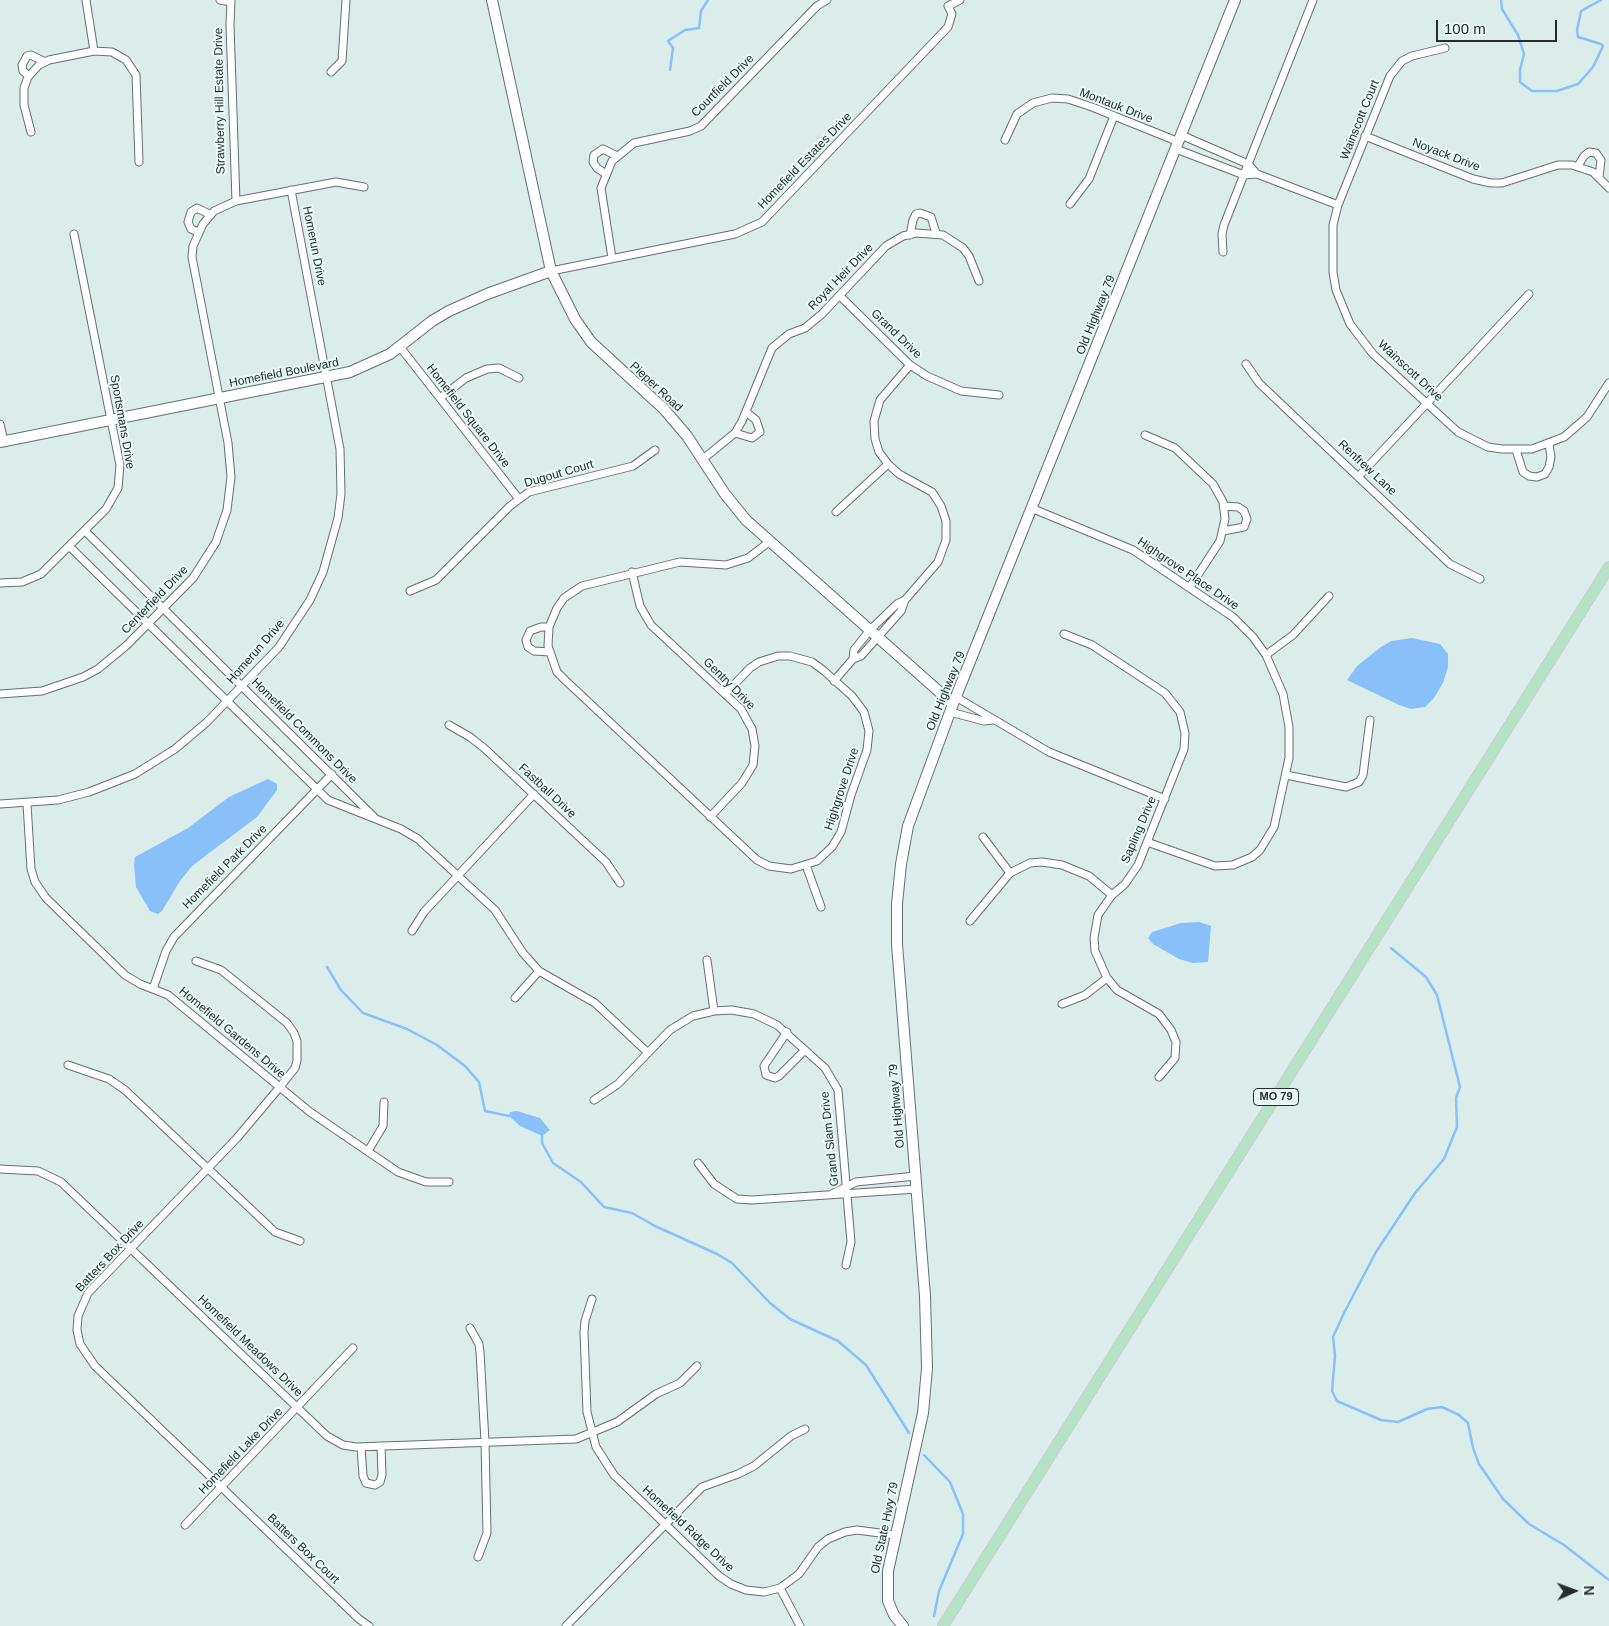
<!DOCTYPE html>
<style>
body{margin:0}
#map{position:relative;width:1609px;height:1626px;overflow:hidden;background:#daedeb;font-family:Helvetica,sans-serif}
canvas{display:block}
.north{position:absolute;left:1549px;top:1566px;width:50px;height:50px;-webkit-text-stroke:4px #e7faf8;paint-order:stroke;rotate:88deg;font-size:14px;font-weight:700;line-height:20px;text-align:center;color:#252c2b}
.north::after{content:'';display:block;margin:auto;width:18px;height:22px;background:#252c2b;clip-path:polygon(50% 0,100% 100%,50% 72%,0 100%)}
.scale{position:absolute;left:1436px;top:20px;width:121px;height:22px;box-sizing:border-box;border:2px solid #252c2b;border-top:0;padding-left:6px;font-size:15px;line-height:18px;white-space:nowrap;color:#252c2b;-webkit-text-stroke:4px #e7faf8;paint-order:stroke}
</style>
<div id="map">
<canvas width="1609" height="1626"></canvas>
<div class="north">N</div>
<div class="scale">100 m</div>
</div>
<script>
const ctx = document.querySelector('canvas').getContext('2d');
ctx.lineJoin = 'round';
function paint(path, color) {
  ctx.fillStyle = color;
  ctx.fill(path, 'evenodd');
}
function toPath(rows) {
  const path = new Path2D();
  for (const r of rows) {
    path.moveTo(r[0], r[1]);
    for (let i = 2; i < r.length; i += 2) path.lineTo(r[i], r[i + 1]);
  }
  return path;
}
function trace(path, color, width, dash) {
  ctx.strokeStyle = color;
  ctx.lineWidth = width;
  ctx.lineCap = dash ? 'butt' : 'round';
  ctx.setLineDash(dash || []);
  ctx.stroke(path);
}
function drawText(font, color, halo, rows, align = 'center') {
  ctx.font = font + ' Helvetica,sans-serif';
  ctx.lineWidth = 4;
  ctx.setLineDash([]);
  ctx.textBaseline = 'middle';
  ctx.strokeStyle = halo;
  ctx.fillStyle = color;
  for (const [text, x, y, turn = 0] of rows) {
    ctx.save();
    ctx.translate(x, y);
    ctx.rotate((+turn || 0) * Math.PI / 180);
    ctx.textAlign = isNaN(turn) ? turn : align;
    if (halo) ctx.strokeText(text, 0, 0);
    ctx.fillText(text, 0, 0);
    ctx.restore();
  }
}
paint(toPath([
 [1412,638,1440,644,1448,654,1448,667,1443,683,1434,698,1425,707,1411,709,1399,705,1347,680,1357,666,1381,647,1391,641],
 [268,779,277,784,277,790,257,817,192,866,180,881,162,911,158,914,150,911,136,887,134,865,135,857,188,828,229,797],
 [1199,922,1211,926,1208,962,1193,963,1179,959,1153,944,1148,938,1152,932,1181,923],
 [517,1111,540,1118,550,1130,542,1136,520,1126,509,1116,510,1112]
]), '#8ac0f9');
trace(toPath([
 [1501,0,1502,9,1518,35,1524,54,1520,70,1520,82,1532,91,1557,91,1578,84,1593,67,1603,46,1601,44,1578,37,1577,30,1581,11,1601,0],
 [670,70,673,48,668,41,685,30,699,28,701,11,708,0],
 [1391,948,1426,977,1437,995,1460,1087,1456,1098,1457,1127,1444,1159,1415,1193,1376,1252,1344,1313,1333,1337,1335,1356,1332,1391,1337,1401,1381,1420,1398,1422,1427,1409,1442,1407,1459,1415,1468,1423,1473,1448,1479,1464,1503,1499,1529,1524,1564,1545,1609,1580],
 [327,967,341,990,363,1013,407,1029,437,1045,465,1066,479,1082,485,1111,509,1116],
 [542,1136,542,1143,553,1163,581,1182,604,1207,632,1213,655,1226,717,1254,732,1263,770,1303,790,1319,838,1341,866,1365,909,1433],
 [924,1455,950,1482,963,1514,963,1534,939,1591,934,1616]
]), '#8ac0f9', 2.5);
const street = toPath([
 [86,0,94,51],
 [220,0,231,2],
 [231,0,230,25,236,201],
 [1445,48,1412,56,1402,61,1390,76,1338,205,1333,225,1333,272,1336,290,1350,324,1373,354,1458,432,1488,447,1502,449,1532,449,1564,437,1587,417,1609,383],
 [331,72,342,61,346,0],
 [29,76,23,71,22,65,27,56,31,55,45,62],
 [31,132,24,105,24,88,28,77,39,65,49,60,94,51,112,52,126,60,136,75,139,162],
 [1181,135,1248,164,1257,174],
 [1365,136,1473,179,1491,183,1502,183,1558,165,1572,165,1593,172,1609,188],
 [1005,140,1017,114,1033,103,1052,98,1068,99,1092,107,1179,142],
 [1176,149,1244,175,1257,174,1338,205],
 [1578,166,1584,156,1589,152,1596,153,1601,160,1599,177],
 [606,174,597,168,593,162,594,155,603,149,617,156],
 [1070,204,1089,179,1114,116],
 [198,232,191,229,188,222,191,212,197,208,211,215],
 [910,235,913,220,916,214,920,213,931,217,936,233],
 [1223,252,1222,234,1224,225,1313,0],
 [612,258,601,188,612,161,634,143,690,131,701,126,817,6,827,0],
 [551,271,735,234,762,222,948,27,952,14,948,6,960,0],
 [840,296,910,365,927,376,961,391,999,395],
 [400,347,519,499],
 [1246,364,1259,383,1450,564,1480,579],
 [440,398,466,378,487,369,499,368,519,378],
 [0,424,4,441],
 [735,433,752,438,760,432,756,420,746,412],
 [1145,435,1175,448,1213,484,1223,502,1225,519,1220,541,1190,587],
 [1516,450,1523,472,1529,476,1537,477,1545,474,1549,467,1551,457,1549,444],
 [703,459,735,433,742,421,772,348,789,334,805,328,822,314,886,246,903,236,916,233,943,235,963,248,969,256,979,281],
 [1359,476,1529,294],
 [1031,508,1133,550,1233,617,1253,637,1266,655,1283,694,1289,727,1289,758,1274,827,1260,850,1252,857,1233,865,1215,866,1147,842],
 [836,512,888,464],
 [85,531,375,818],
 [1223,531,1244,527,1247,519,1244,511,1238,507,1224,506],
 [69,546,328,800,401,829,418,839,495,910,523,953,539,971,595,1003,647,1052],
 [632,572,640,606,651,625,741,709,752,729,755,746,753,765,742,783,710,817],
 [0,583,22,582,41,574,106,509,118,488,120,465,74,234],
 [410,591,436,580,510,506,529,492,633,466,655,450],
 [549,627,541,627,530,631,526,640,528,647,534,651,550,652],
 [1064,634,1092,645,1165,693,1180,712,1185,733,1184,749,1138,865,1125,884,1112,895,1098,915,1094,938,1095,951,1107,978,1117,990,1159,1014,1171,1030,1176,1042,1175,1058,1159,1077],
 [1266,655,1293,635,1329,596],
 [853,659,854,650,870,630,897,604,905,600],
 [834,681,853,659,861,656,901,611,905,600,938,562,946,540,946,521,941,506,932,492,899,474,888,464,879,452,875,439,874,421,880,400,910,365],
 [726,693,750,668,759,662,778,656,790,656,812,662,823,670,852,696,864,712,869,731,867,750,851,795,841,832,832,847,817,861,791,869,769,866,757,860,565,680,557,672,548,646,549,627,557,608,564,598,582,586,680,562,726,565,748,558,769,542],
 [0,694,42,691,83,677,98,669,127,645,193,578,216,542,227,510,231,477,228,443,192,257,193,246,203,224,214,211,236,201,336,182,364,187],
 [956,697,1049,752,1165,799],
 [950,712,984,721,993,720],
 [449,725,470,737,484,748,606,862,620,883],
 [1286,775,1346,787,1359,782,1363,775,1370,720],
 [0,804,58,800,89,792,135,774,175,749,207,722,279,647,310,600,323,572,338,518,341,494,340,449,291,190],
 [27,804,31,869,35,882,46,898,125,975,140,984,168,995,310,1112,398,1172,426,1182,449,1182],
 [983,837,1010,873],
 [806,865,821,907],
 [970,921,1010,873,1030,863,1042,862,1062,865,1089,876,1112,895],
 [412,931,424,912,534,794],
 [707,960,714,1011],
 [196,961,221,970,287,1023,294,1033,297,1041,297,1061,295,1068,279,1088,237,1138,88,1293,78,1316,77,1330,80,1344,95,1366,359,1619,369,1626],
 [153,989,166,951,174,937,332,774],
 [515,998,539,971],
 [1062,1004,1085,995,1107,978],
 [787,1032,764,1066,766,1075,775,1078,779,1076,805,1050],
 [68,1065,109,1079,125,1090,275,1232,300,1241],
 [594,1100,618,1084,670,1030,693,1016,714,1011,732,1010,754,1014,777,1025,825,1068,838,1090,851,1242,846,1265],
 [368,1151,383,1126,384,1102],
 [698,1163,714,1184,737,1199,752,1200,917,1189],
 [0,1169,38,1171,61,1182,327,1436,343,1445,356,1447,576,1439,617,1422,656,1394,680,1383,697,1366],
 [832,1194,856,1182,916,1176],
 [592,1299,585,1321,584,1332,587,1412,596,1447,614,1475,719,1576,731,1584,746,1590,764,1592,780,1588,799,1574,818,1547,828,1539,845,1532,857,1530,895,1535],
 [470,1328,479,1344,480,1352,485,1442,487,1533,478,1557],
 [361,1447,363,1476,366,1483,375,1485,380,1482,382,1475,381,1446],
 [185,1525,353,1348],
 [780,1588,800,1626],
 [566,1626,702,1487,738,1474,754,1466,791,1436,805,1429]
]);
const secondary = toPath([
 [492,0,551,271,575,319,591,342,664,409,687,436,725,494,746,520,953,704],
 [0,442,350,372,390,354,432,321,449,311,487,294,551,271],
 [903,1626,894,1615,888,1601,888,1571,923,1413,927,1368,925,1296,897,944,897,904,901,864,908,826,953,704,1235,0]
]);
const primary = toPath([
 [943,1626,1609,567]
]);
trace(street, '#61716f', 9);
trace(secondary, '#61716f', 12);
trace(primary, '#cbcccc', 12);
trace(street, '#fff', 7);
trace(secondary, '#fff', 10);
trace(primary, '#b6e2c8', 10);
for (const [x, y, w] of [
 [1276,1097,45]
]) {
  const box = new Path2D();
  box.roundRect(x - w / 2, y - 8.5, w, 17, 4);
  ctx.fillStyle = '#e7faf8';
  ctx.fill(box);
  trace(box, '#252c2b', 1);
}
drawText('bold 11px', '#252c2b', null, [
 ["MO 79",1276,1097]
]);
drawText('12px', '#252c2b', '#e7faf8', [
 ["Courtfield Drive",723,86,-45],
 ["Strawberry Hill Estate Drive",220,101,-91],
 ["Montauk Drive",1116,106,21],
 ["Wainscott Court",1360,120,-68],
 ["Noyack Drive",1446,155,21],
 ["Homefield Estates Drive",805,161,-46],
 ["Homerun Drive",314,246,79],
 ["Royal Heir Drive",841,277,-46],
 ["Old Highway 79",1096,315,-68],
 ["Grand Drive",896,334,44],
 ["Wainscott Drive",1410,371,43],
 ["Homefield Boulevard",284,373,-11],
 ["Pieper Road",656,387,43],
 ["Homefield Square Drive",468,416,52],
 ["Sportsmans Drive",122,422,80],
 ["Renfrew Lane",1367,468,43],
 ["Dugout Court",559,474,-16],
 ["Highgrove Place Drive",1188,574,34],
 ["Centerfield Drive",155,600,-46],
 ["Homerun Drive",256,652,-49],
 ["Gentry Drive",729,684,45],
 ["Old Highway 79",946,691,-68],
 ["Homefield Commons Drive",304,731,45],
 ["Highgrove Drive",842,789,-72],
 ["Fastball Drive",547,791,43],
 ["Sapling Drive",1139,830,-67],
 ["Homefield Park Drive",225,867,-45],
 ["Homefield Gardens Drive",232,1033,40],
 ["Old Highway 79",897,1106,-95],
 ["Grand Slam Drive",830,1139,-96],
 ["Batters Box Drive",110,1256,-47],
 ["Homefield Meadows Drive",250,1346,44],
 ["Homefield Lake Drive",241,1451,-46],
 ["Old State Hwy 79",885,1528,-78],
 ["Homefield Ridge Drive",688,1529,43],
 ["Batters Box Court",303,1549,44]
]);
</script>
